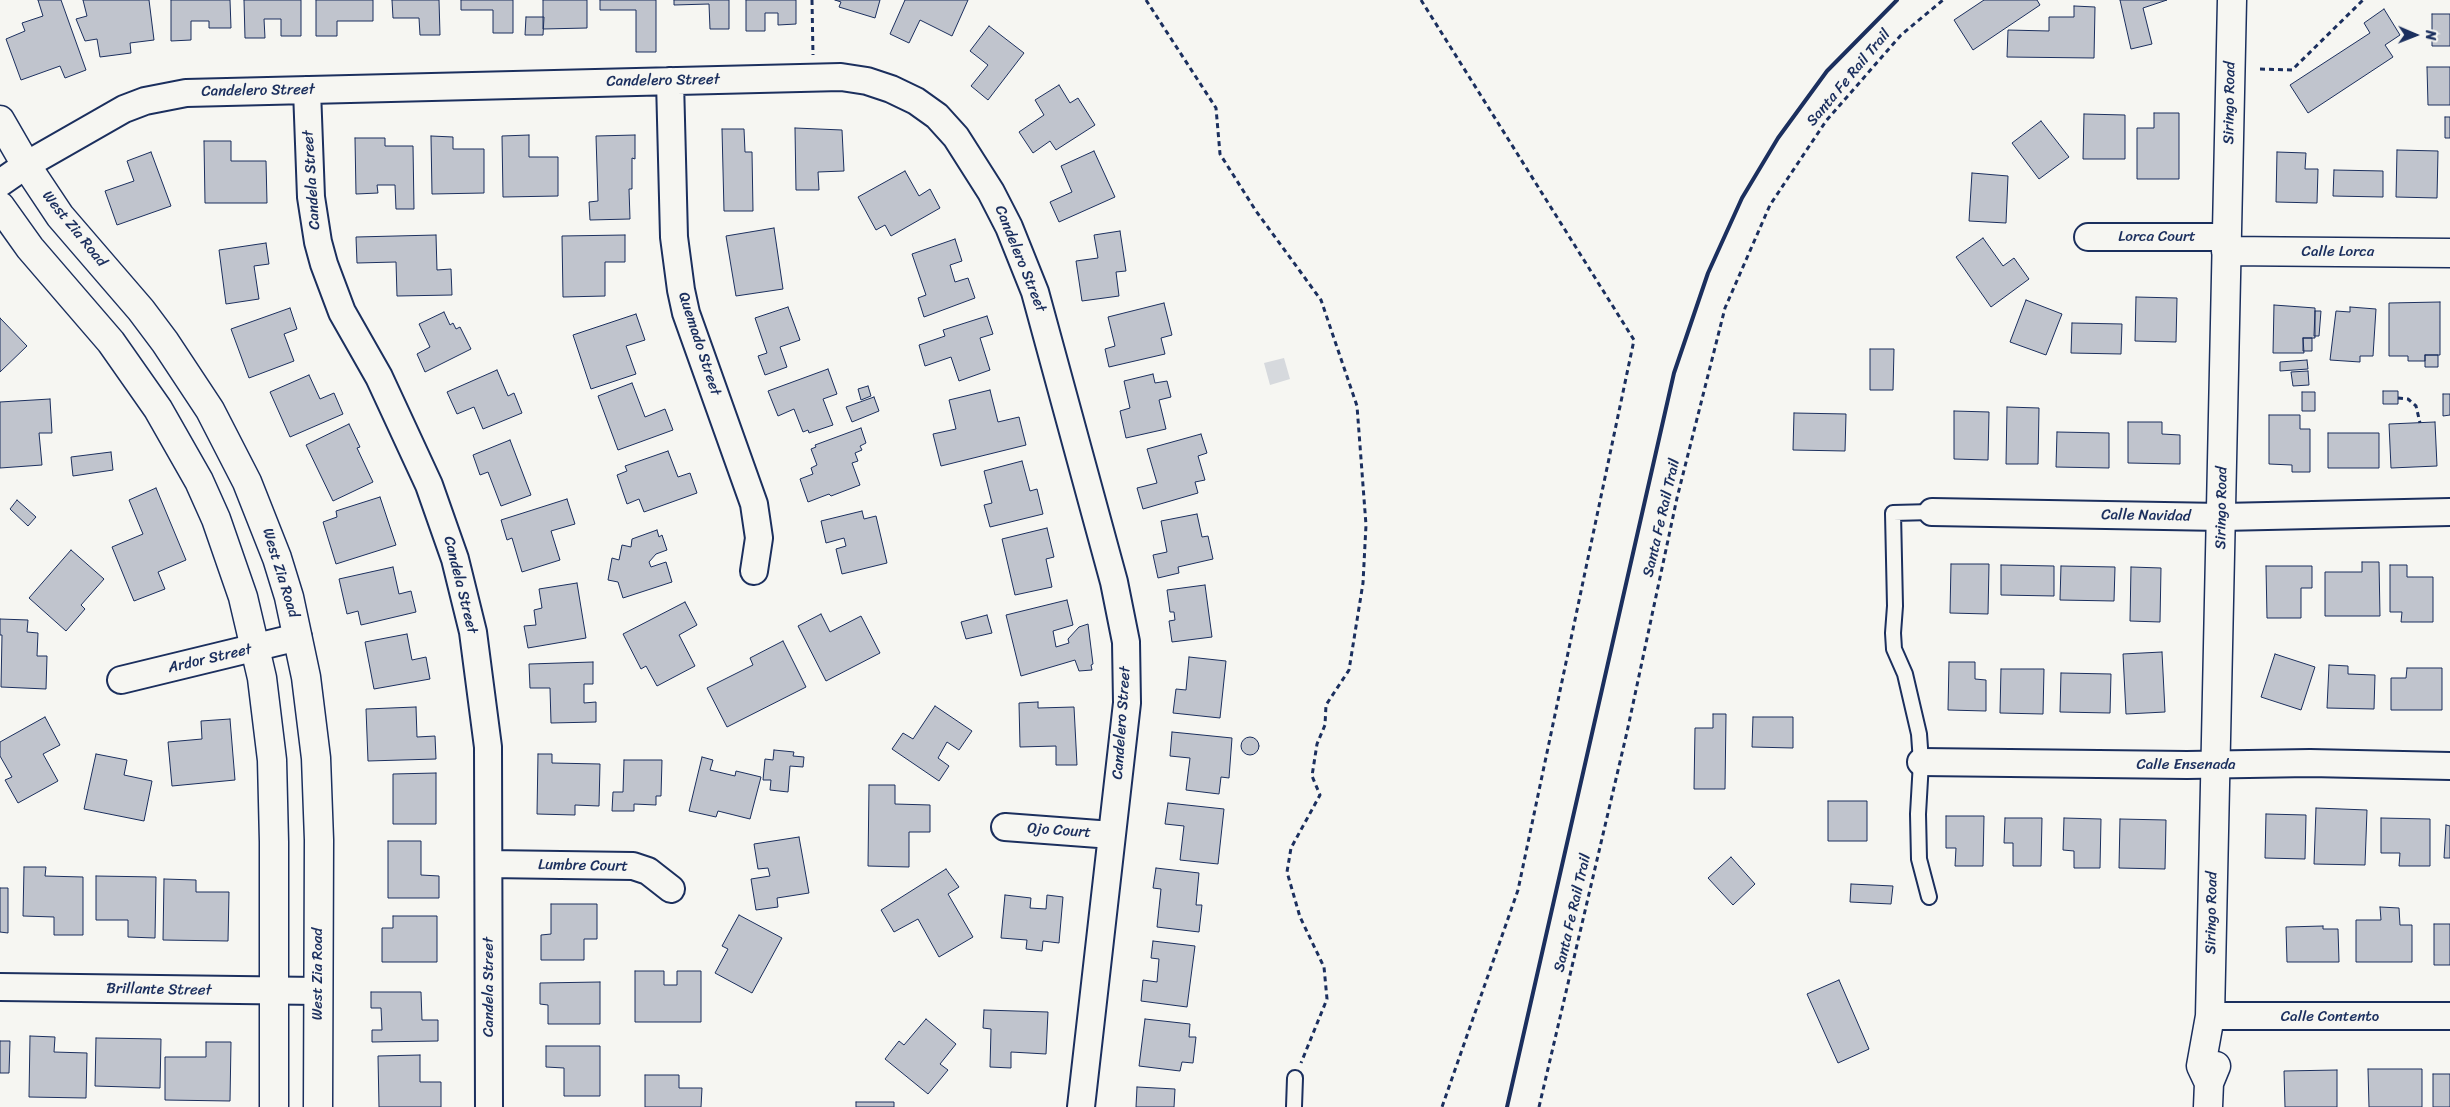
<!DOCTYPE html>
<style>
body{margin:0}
#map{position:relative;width:2450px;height:1107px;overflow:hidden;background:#f6f6f2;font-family:Sriracha,sans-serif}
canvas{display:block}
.north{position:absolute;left:2390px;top:10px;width:50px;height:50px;-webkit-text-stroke:4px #f6f6f2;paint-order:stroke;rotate:91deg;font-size:14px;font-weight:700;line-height:20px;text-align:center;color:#1b2f5e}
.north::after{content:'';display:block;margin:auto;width:18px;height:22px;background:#1b2f5e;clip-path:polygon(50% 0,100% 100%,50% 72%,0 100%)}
</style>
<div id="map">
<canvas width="2450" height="1107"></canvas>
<div class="north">N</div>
</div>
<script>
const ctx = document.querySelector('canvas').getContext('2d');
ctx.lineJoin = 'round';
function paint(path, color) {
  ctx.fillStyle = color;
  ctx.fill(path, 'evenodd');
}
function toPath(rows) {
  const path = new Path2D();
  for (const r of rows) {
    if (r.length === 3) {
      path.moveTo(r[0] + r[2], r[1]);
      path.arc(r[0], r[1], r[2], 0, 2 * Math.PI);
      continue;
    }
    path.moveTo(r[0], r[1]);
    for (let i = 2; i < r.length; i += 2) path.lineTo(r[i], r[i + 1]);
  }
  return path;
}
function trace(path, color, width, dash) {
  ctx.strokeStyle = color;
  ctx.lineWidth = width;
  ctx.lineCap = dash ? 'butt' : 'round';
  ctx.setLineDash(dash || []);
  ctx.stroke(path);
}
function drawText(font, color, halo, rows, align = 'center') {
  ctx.font = font + ' Sriracha,sans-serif';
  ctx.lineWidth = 5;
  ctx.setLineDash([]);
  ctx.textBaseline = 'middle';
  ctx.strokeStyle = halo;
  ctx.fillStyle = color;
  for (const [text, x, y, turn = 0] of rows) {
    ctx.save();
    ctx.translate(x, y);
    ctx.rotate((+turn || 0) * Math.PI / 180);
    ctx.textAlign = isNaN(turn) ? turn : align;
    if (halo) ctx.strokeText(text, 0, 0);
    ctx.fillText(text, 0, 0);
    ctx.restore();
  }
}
paint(toPath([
 [1284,358,1290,379,1270,385,1264,363]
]), '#d6d9dd');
const building = toPath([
 [38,0,61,0,86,70,65,78,60,66,21,80,6,39,25,31,22,23,43,16,38,0],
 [83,0,149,0,154,40,130,43,131,53,100,57,97,39,85,41,76,19,87,16,83,0],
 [171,0,230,0,231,28,209,28,209,21,191,21,191,40,171,41,171,0],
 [244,0,301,0,301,36,281,36,281,19,264,19,265,38,245,38,244,0],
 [316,0,373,0,373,21,337,21,337,36,316,36,316,0],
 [392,0,439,0,440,35,420,35,419,18,393,18,392,0],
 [461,0,513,0,513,33,493,33,493,10,461,10,461,0],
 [543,0,587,0,587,28,543,29,543,0],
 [600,0,656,0,656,52,636,52,636,10,600,10,600,0],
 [674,0,729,0,729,29,710,29,709,4,674,5,674,0],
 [746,0,796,0,796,24,778,25,778,13,765,13,765,31,746,31,746,0],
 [835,0,880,0,875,18,839,7,841,2,835,0],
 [905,0,968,0,952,36,920,20,909,43,890,34,905,0],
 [1984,0,2037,0,2040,5,1973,50,1954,20,1984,0],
 [2120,0,2167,0,2143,8,2152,44,2131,49,2120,0],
 [2074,6,2095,7,2094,58,2007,57,2008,30,2049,31,2049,17,2074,17,2074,6],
 [2384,9,2400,35,2385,45,2393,57,2308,113,2290,85,2370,33,2364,23,2384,9],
 [2432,14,2450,14,2450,46,2432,46,2432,14],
 [526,17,544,17,543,35,525,35,526,17],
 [989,26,1024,53,988,100,971,86,988,65,970,51,989,26],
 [2427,67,2450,67,2450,105,2428,105,2427,67],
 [1059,85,1070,103,1078,98,1095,125,1056,150,1050,141,1033,153,1019,132,1044,115,1035,100,1059,85],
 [2154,113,2179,113,2179,179,2137,179,2137,128,2154,128,2154,113],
 [2084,114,2125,115,2125,159,2083,159,2084,114],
 [2445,117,2450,117,2450,138,2445,138,2445,117],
 [2041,121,2069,157,2039,179,2012,143,2041,121],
 [795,128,842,130,844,171,818,172,819,190,796,190,795,128],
 [722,129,744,129,745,152,752,152,753,211,724,211,722,129],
 [529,135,529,157,558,157,558,196,503,197,502,136,529,135],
 [635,135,635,159,632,158,632,189,629,189,630,219,590,220,589,202,598,201,596,136,635,135],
 [431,136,453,137,453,149,484,149,484,193,432,194,431,136],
 [355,138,385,138,385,146,413,146,414,209,396,209,395,185,377,185,378,193,356,194,355,138],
 [204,141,231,141,231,161,266,161,267,203,205,203,204,141],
 [2397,150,2438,151,2437,198,2396,197,2397,150],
 [1094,151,1115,197,1059,222,1050,202,1072,192,1061,166,1094,151],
 [151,152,171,206,117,225,105,191,134,181,127,161,151,152],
 [2277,152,2306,153,2305,169,2318,169,2317,203,2276,202,2277,152],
 [2334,170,2383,171,2383,197,2333,196,2334,170],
 [905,171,919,196,930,189,940,208,891,236,885,225,876,230,858,197,905,171],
 [1972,173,2008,176,2006,223,1969,221,1972,173],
 [774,228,783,289,736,296,726,236,774,228],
 [1120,231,1126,271,1116,272,1119,296,1082,301,1076,261,1098,258,1094,235,1120,231],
 [436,235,437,270,451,269,452,295,397,296,396,262,357,263,356,237,436,235],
 [625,235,625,262,605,262,605,296,563,297,562,236,625,235],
 [1983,238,2003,266,2014,258,2029,279,1991,307,1956,257,1983,238],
 [955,239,962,261,950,265,955,282,968,278,975,298,924,317,918,298,926,295,912,254,955,239],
 [266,243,269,264,254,266,259,299,226,304,219,250,266,243],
 [2136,297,2177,298,2176,342,2135,341,2136,297],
 [2026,300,2062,314,2046,355,2010,342,2026,300],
 [2440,302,2440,355,2425,355,2425,361,2408,361,2408,356,2389,356,2389,303,2440,302],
 [1164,303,1172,335,1161,338,1165,354,1109,367,1105,349,1115,346,1108,317,1164,303],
 [2274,305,2315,308,2315,338,2303,338,2304,353,2273,353,2274,305],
 [788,307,800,340,780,347,787,367,765,375,758,356,767,353,755,318,788,307],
 [2350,307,2376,309,2373,356,2360,356,2360,362,2330,360,2336,311,2350,312,2350,307],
 [290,308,297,329,284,334,294,361,249,378,231,329,290,308],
 [2315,311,2321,311,2319,336,2314,336,2315,311],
 [444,312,450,325,453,323,456,329,460,327,471,349,425,372,417,354,430,347,419,324,444,312],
 [636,314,645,340,626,346,636,374,591,389,573,335,636,314],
 [987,316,993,334,980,338,990,370,959,381,951,357,925,366,919,345,945,336,943,330,987,316],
 [0,318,27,346,0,372,0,318],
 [2072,323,2122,324,2121,354,2071,353,2072,323],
 [2303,338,2312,338,2312,351,2303,351,2303,338],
 [1870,349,1894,349,1893,390,1870,390,1870,349],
 [2425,355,2438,355,2438,367,2425,367,2425,355],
 [2307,360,2308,369,2280,371,2280,362,2307,360],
 [828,369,837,394,823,399,833,425,809,433,808,430,803,432,794,409,778,416,768,391,828,369],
 [497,370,508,396,514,393,522,413,483,429,474,407,457,414,447,392,497,370],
 [2308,371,2309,385,2293,386,2291,372,2308,371],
 [1153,374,1155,383,1167,381,1171,397,1159,400,1166,429,1126,438,1120,411,1130,408,1124,381,1153,374],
 [309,375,320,399,334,393,343,414,290,437,270,392,309,375],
 [632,383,645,417,665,409,673,430,618,450,598,396,632,383],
 [868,386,871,396,861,400,858,389,868,386],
 [990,390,998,422,1019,417,1026,445,941,466,933,434,956,429,949,400,990,390],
 [2383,391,2398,391,2398,404,2383,404,2383,391],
 [2302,392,2315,392,2315,411,2302,411,2302,392],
 [2443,394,2450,394,2450,415,2443,416,2443,394],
 [874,397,879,411,852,422,846,407,874,397],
 [50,399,52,433,39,433,42,465,0,468,0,402,50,399],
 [2007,407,2039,408,2038,464,2006,464,2007,407],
 [1954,411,1989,412,1988,460,1954,459,1954,411],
 [1794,413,1846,414,1845,451,1793,450,1794,413],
 [2269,415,2300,415,2300,429,2310,429,2310,472,2292,472,2292,465,2269,464,2269,415],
 [2128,422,2162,422,2162,434,2180,435,2180,464,2128,463,2128,422],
 [2435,422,2437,466,2391,468,2389,424,2435,422],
 [349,424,360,447,357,448,373,482,333,501,306,445,349,424],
 [861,428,866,443,860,446,862,450,855,453,858,461,852,463,860,485,831,496,829,494,808,502,800,479,813,474,811,468,817,465,811,449,816,447,815,445,861,428],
 [2057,432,2109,433,2109,468,2056,467,2057,432],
 [2328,433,2379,433,2379,468,2328,468,2328,433],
 [1201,434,1207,453,1198,456,1205,480,1195,482,1198,493,1143,509,1137,488,1157,483,1147,449,1201,434],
 [510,440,531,495,501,506,488,472,480,475,473,455,510,440],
 [668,451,678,477,690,473,697,493,644,512,639,499,627,504,617,475,627,471,625,466,668,451],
 [111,452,113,470,73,476,71,457,111,452],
 [1022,461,1030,491,1037,489,1043,514,990,527,984,505,992,503,984,471,1022,461],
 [156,488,186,560,158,572,165,589,134,601,112,547,143,534,129,500,156,488],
 [380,497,396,545,336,564,323,522,337,517,336,511,380,497],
 [567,499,575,524,551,531,560,560,522,572,512,538,507,540,501,520,567,499],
 [17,500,36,517,28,526,10,509,17,500],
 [862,511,864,519,876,516,887,563,842,574,836,549,846,546,844,538,826,543,821,521,862,511],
 [1197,514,1202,537,1208,536,1213,559,1178,567,1179,573,1158,578,1153,555,1167,552,1161,521,1197,514],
 [1047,528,1054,557,1046,559,1052,587,1015,595,1002,539,1047,528],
 [657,530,659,537,662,535,667,550,656,554,649,562,651,567,666,562,672,582,623,598,618,582,608,580,612,558,619,560,622,545,631,547,632,539,657,530],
 [71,550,104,579,81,605,85,609,66,631,29,598,71,550],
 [2362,562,2379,562,2380,616,2325,616,2325,572,2362,572,2362,562],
 [1951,564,1989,564,1988,614,1950,613,1951,564],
 [2001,565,2054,566,2054,596,2001,595,2001,565],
 [2390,565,2407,565,2407,577,2433,577,2433,622,2401,622,2402,612,2390,612,2390,565],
 [2061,566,2115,567,2114,601,2060,600,2061,566],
 [2266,566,2312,566,2312,588,2301,588,2301,618,2267,618,2266,566],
 [393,567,399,594,411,591,416,612,361,625,358,611,347,614,339,579,393,567],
 [2131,567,2161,568,2160,622,2130,621,2131,567],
 [577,583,586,638,528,648,524,626,536,625,534,610,542,608,539,589,577,583],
 [1205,585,1212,637,1172,642,1169,621,1175,620,1174,612,1170,612,1167,590,1205,585],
 [1067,600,1073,625,1053,631,1056,647,1069,643,1068,639,1079,627,1088,624,1093,664,1091,665,1092,670,1079,671,1075,660,1021,676,1006,615,1067,600],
 [685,602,697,625,679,635,695,666,657,686,646,666,641,669,623,634,685,602],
 [821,614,830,632,861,616,880,653,826,681,798,626,821,614],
 [987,615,992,633,966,639,961,622,987,615],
 [0,619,28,620,27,632,38,633,37,656,47,656,46,689,1,687,2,635,0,635,0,619],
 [407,634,412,660,426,657,430,679,374,689,365,642,407,634],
 [783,641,806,687,727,727,707,688,753,665,750,658,783,641],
 [2162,652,2165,712,2126,714,2123,654,2162,652],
 [2275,654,2315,667,2301,710,2261,697,2275,654],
 [1189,657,1226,661,1220,718,1173,713,1176,689,1186,690,1189,657],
 [593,662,593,684,584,684,584,703,596,702,596,722,551,723,550,688,530,688,529,664,593,662],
 [1949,662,1975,662,1975,679,1986,680,1986,711,1948,710,1949,662],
 [2329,665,2348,666,2348,674,2375,675,2374,709,2327,708,2329,665],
 [2407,668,2442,668,2442,710,2391,710,2391,678,2406,678,2407,668],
 [2001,669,2044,669,2043,714,2000,713,2001,669],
 [2061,673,2111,674,2110,713,2060,712,2061,673],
 [1038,702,1038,708,1074,707,1077,765,1056,765,1056,746,1020,747,1019,703,1038,702],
 [935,706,972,731,959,750,947,742,938,758,949,766,939,781,892,749,903,733,913,739,935,706],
 [416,707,417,737,435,736,436,759,368,761,366,709,416,707],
 [1713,714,1726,714,1725,789,1694,789,1695,728,1713,728,1713,714],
 [45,717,60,745,43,754,58,781,18,803,5,780,12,777,0,756,0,742,45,717],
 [1753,717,1793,717,1793,748,1752,747,1753,717],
 [230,719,235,780,172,786,168,742,202,739,201,721,230,719],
 [1172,732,1232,738,1229,778,1221,777,1219,794,1186,790,1190,758,1170,756,1172,732],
 [1250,746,9],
 [774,750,794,752,793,756,804,757,803,767,790,766,788,792,770,790,771,780,763,780,765,759,773,760,774,750],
 [96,754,127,760,124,775,152,781,144,821,84,809,96,754],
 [538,754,552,754,552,763,600,764,599,806,575,805,575,815,537,814,538,754],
 [702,757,713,760,710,770,735,776,736,771,761,777,750,819,718,811,716,817,689,811,702,757],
 [624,760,662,760,661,796,656,796,656,805,634,804,634,811,612,811,613,792,623,792,624,760],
 [436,773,436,824,393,824,393,774,436,773],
 [869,785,895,785,895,804,930,805,930,832,909,832,909,867,868,866,869,785],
 [1828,801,1867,801,1867,841,1828,841,1828,801],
 [1168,803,1224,809,1218,864,1180,860,1184,826,1165,824,1168,803],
 [2316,808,2367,810,2365,865,2314,864,2316,808],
 [2266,814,2306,815,2305,859,2265,858,2266,814],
 [1946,816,1984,816,1983,866,1955,866,1956,848,1946,848,1946,816],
 [2005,818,2042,818,2041,866,2013,866,2013,843,2004,843,2005,818],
 [2064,818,2101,819,2100,868,2074,868,2074,851,2063,850,2064,818],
 [2381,818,2430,819,2430,866,2399,866,2400,853,2381,853,2381,818],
 [2120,819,2166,820,2165,869,2119,868,2120,819],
 [2446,825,2450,826,2450,858,2444,858,2446,825],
 [799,837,809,893,777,898,778,907,756,910,751,879,770,876,768,868,758,869,754,844,799,837],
 [388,841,421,841,421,875,439,876,439,898,388,898,388,841],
 [1731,857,1755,884,1733,905,1708,878,1731,857],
 [24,867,46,867,45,876,83,877,83,935,54,935,54,917,23,916,24,867],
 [1156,868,1199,873,1196,905,1202,905,1199,932,1157,927,1161,889,1153,888,1156,868],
 [946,869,959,887,948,894,973,937,939,957,918,919,894,932,881,910,946,869],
 [96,876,156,877,155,938,128,937,128,920,96,920,96,876],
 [164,879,196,880,196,892,229,892,228,941,163,940,164,879],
 [1851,884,1893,886,1891,904,1850,902,1851,884],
 [0,888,8,888,8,933,0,932,0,888],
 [1005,895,1031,898,1030,908,1046,909,1047,895,1063,897,1059,943,1043,941,1042,951,1026,949,1027,940,1001,938,1005,895],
 [551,904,597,904,597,939,584,939,584,960,541,960,541,935,551,934,551,904],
 [2380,907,2399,908,2400,925,2412,925,2412,962,2356,962,2356,920,2381,920,2380,907],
 [739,915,782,938,752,993,715,973,728,949,722,946,739,915],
 [393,916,437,916,437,962,382,962,382,928,393,928,393,916],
 [2434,924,2450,924,2450,965,2434,965,2434,924],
 [2323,926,2323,929,2338,929,2339,962,2287,962,2286,927,2323,926],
 [1153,941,1195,946,1187,1007,1141,1001,1143,980,1157,982,1159,959,1151,958,1153,941],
 [635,971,664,971,664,985,677,985,677,971,701,971,701,1022,635,1022,635,971],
 [1839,980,1869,1049,1838,1063,1807,994,1839,980],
 [600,982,600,1024,548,1024,548,1005,540,1004,540,983,600,982],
 [371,992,421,992,422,1020,438,1020,438,1041,372,1042,372,1030,382,1030,381,1008,371,1008,371,992],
 [984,1010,1048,1012,1046,1054,1011,1052,1011,1068,990,1067,991,1029,983,1028,984,1010],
 [926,1019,956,1044,940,1064,948,1070,928,1094,885,1059,899,1041,904,1045,926,1019],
 [1145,1019,1190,1024,1189,1037,1196,1037,1193,1063,1182,1062,1180,1071,1139,1066,1145,1019],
 [30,1036,55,1037,54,1052,87,1053,86,1098,29,1097,30,1036],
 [96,1038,161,1039,160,1088,95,1086,96,1038],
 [0,1041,10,1041,9,1073,0,1073,0,1041],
 [206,1042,231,1042,230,1101,165,1100,165,1057,206,1057,206,1042],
 [546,1046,600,1046,600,1096,564,1096,564,1068,546,1067,546,1046],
 [420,1055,420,1082,441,1082,441,1107,379,1107,378,1056,420,1055],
 [2368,1069,2422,1069,2422,1107,2369,1107,2368,1069],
 [2337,1070,2337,1107,2285,1107,2284,1071,2337,1070],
 [2433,1074,2450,1074,2450,1107,2433,1107,2433,1074],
 [645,1075,679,1075,679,1088,702,1088,701,1107,645,1107,645,1075],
 [1137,1087,1175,1089,1174,1107,1136,1107,1137,1087],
 [856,1102,894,1102,894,1107,856,1107,856,1102]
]);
paint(building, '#c0c4cd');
trace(building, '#1b2f5e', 1);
const service = toPath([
 [1929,897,1919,859,1918,814,1921,762,1919,734,1905,674,1894,649,1893,633,1895,606,1893,513,1932,512],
 [1294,1107,1295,1078]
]);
const minor = toPath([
 [670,81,674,237,681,290,686,313,754,504,759,538,754,571],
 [307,90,311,197,318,242,324,264,342,312,379,377,429,485,455,559,473,632,488,747,489,1107],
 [0,183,26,165,124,109,145,101,186,93,841,77,867,81,891,89,916,101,937,116,956,137,991,192,1009,227,1035,292,1114,582,1126,642,1127,703,1081,1107],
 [2088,237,2227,237],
 [1932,512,2222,517,2450,512],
 [121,680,298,637],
 [1921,762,2187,765,2310,763,2450,766],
 [1005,827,1112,835],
 [489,864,633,866,648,871,671,889],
 [0,987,318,991],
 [2210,1016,2450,1016]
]);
const tertiary = toPath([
 [2226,251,2450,253],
 [2209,1083,2201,1066,2210,1016,2232,0],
 [2208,1107,2209,1083,2216,1066]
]);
const secondary = toPath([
 [0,120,26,165,60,216,141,310,165,342,210,410,247,482,277,558,289,597,306,677,316,758,319,840,318,1107],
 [0,206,30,248,111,342,158,409,199,481,216,519,243,597,262,678,272,760,274,842,274,1107]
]);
trace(service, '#1b2f5e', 18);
trace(minor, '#1b2f5e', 30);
trace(tertiary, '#1b2f5e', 31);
trace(secondary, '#1b2f5e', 31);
trace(toPath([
 [812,0,813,55],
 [1146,0,1216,108,1220,154,1256,211,1321,300,1357,406,1366,525,1363,583,1349,670,1326,705,1325,725,1317,744,1312,776,1320,795,1291,848,1287,872,1300,917,1324,967,1327,999,1301,1063],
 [1421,0,1634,340,1518,890,1442,1107],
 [2260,69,2292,70,2363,0],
 [2398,398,2408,399,2416,406,2420,423],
 [1539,1107,1627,732,1677,498,1725,308,1770,205,1826,121,1901,35,1943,0]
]), '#1b2f5e', 3, [5, 4]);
trace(service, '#f6f6f2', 14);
trace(minor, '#f6f6f2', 26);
trace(tertiary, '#f6f6f2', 28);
trace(secondary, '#f6f6f2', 28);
trace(toPath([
 [1507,1107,1674,373,1708,273,1742,198,1778,138,1827,71,1897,0]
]), '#1b2f5e', 4);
drawText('15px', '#1b2f5e', '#f6f6f2', [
 ["Santa Fe Rail Trail",1849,78,-50],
 ["Candelero Street",663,81,-1],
 ["Candelero Street",258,91,-1],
 ["Siringo Road",2230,103,-89],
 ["Candela Street",312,180,-94],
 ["West Zia Road",74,229,51],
 ["Lorca Court",2157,237],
 ["Calle Lorca",2338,252],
 ["Candelero Street",1020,259,68],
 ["Quemado Street",699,344,72],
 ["Siringo Road",2222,508,-89],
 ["Calle Navidad",2146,516,1],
 ["Santa Fe Rail Trail",1662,518,-77],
 ["West Zia Road",280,573,73],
 ["Candela Street",460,585,76],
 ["Ardor Street",210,659,-13],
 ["Candelero Street",1122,723,-86],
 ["Calle Ensenada",2186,765],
 ["Ojo Court",1059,831,4],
 ["Lumbre Court",583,866,1],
 ["Santa Fe Rail Trail",1573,913,-77],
 ["Siringo Road",2212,913,-89],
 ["West Zia Road",318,974,-90],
 ["Candela Street",489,987,-90],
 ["Brillante Street",159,990,1],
 ["Calle Contento",2330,1017]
]);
</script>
